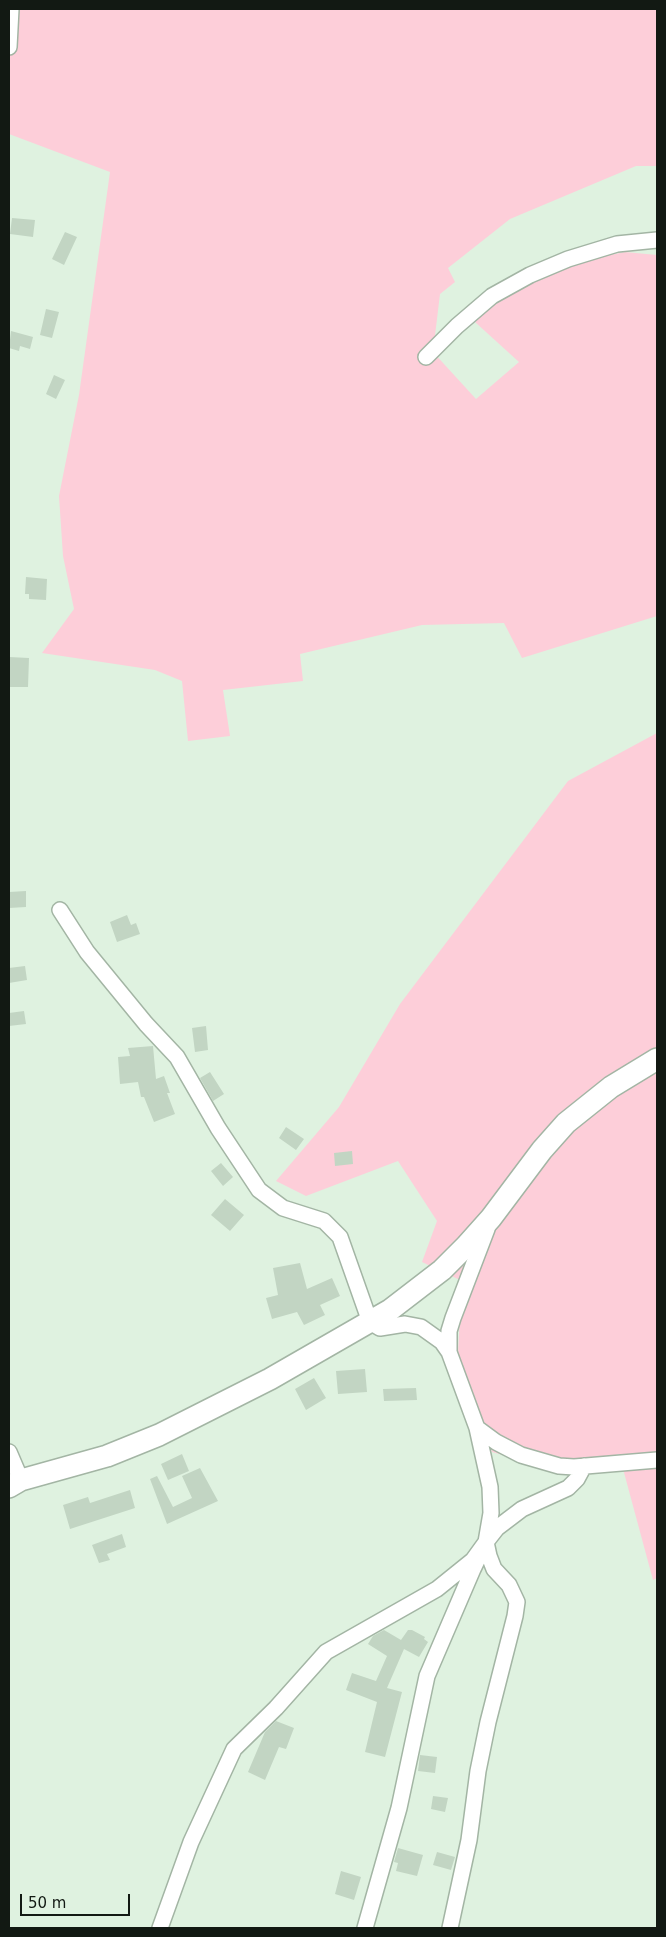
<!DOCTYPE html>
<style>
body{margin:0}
#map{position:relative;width:666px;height:1937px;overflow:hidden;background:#dff2e0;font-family:"DejaVu Sans",sans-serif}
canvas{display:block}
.frame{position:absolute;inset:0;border:10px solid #121913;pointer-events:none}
.scale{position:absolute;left:20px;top:1894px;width:110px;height:22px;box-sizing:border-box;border:2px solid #121913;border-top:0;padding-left:6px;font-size:15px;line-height:18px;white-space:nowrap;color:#121913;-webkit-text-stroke:4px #dff2e0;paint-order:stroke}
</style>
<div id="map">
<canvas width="666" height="1937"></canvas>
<div class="frame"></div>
<div class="scale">50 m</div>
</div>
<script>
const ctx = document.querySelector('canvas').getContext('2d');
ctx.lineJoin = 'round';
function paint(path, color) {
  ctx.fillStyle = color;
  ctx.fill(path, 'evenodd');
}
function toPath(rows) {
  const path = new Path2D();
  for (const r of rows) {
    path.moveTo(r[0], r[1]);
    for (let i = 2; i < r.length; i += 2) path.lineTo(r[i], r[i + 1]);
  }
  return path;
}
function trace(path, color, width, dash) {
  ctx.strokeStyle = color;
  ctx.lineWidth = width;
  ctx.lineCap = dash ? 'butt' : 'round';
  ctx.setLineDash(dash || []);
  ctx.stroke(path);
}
paint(toPath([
 [9,9,657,9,657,166,636,166,510,219,448,268,455,282,440,294,433,352,476,399,519,362,475,322,501,297,585,260,625,252,657,255,657,616,522,658,504,623,422,625,300,654,303,681,223,690,230,736,188,741,182,681,155,670,42,653,74,609,63,556,59,496,79,395,110,172,9,134],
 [657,733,657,1578,653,1580,619,1454,578,1469,530,1462,492,1452,458,1353,462,1281,422,1262,437,1221,398,1161,306,1196,276,1181,339,1107,400,1004,568,781]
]), '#fdced9');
paint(toPath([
 [12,218,35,220,33,237,10,234],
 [65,232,77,237,64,265,52,259],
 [46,309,59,312,52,338,40,335],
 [11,331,33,337,30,349,20,346,19,351,9,348],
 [54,375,65,380,56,399,46,394],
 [26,577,47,579,46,600,29,599,29,594,25,594],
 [9,657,29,658,28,687,9,687],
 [26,891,26,907,9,908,9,892],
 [127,915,131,925,136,923,140,934,117,942,110,922],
 [25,966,27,980,9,983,9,968],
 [24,1011,26,1024,9,1026,9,1013],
 [206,1026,208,1050,195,1052,192,1028],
 [153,1046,156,1079,164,1076,170,1093,167,1093,175,1114,154,1122,144,1097,141,1097,138,1082,120,1084,118,1057,130,1056,128,1048],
 [210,1072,224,1094,213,1101,200,1078],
 [286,1127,304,1139,296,1150,279,1138],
 [352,1151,353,1164,335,1166,334,1153],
 [221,1163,233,1177,223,1186,211,1171],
 [225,1199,244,1215,230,1231,211,1215],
 [300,1263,307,1289,332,1278,340,1296,320,1305,325,1315,304,1325,297,1312,272,1319,266,1298,278,1295,273,1268],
 [365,1369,367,1392,338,1394,336,1371],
 [314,1378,326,1398,306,1410,295,1389],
 [416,1388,417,1400,384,1401,383,1389],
 [182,1454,189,1471,168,1480,161,1464],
 [200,1468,218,1501,167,1524,150,1479,157,1476,173,1507,192,1498,182,1476],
 [130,1490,135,1508,70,1529,63,1505,88,1497,90,1503],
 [122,1534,126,1547,107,1554,110,1560,99,1563,92,1545],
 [384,1630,401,1640,408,1630,412,1630,425,1637,424,1639,428,1642,419,1657,404,1649,387,1688,402,1692,385,1757,365,1752,377,1702,346,1690,352,1673,376,1681,387,1656,368,1644,373,1636],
 [276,1721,294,1728,286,1749,279,1747,265,1780,248,1772,265,1732],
 [420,1755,437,1757,435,1773,418,1771],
 [433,1796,448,1798,445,1812,431,1809],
 [398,1848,423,1855,417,1876,396,1871,398,1863,394,1862],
 [437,1852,455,1857,451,1870,433,1865],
 [341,1871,361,1877,354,1900,335,1894]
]), '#c2d5c3');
const street = toPath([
 [9,47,11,9],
 [426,357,457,326,492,296,530,275,568,259,617,244,657,240],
 [60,910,87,952,146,1024,177,1057,218,1128,259,1190,283,1208,324,1221,340,1237,370,1322,380,1328,405,1324,421,1327,442,1342,449,1352,477,1428,490,1487,491,1513,486,1542,473,1560,437,1589,326,1652,276,1708,234,1749,191,1842,160,1928],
 [449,1352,449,1331,453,1318,487,1229],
 [477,1428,496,1442,521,1455,559,1466,574,1467,657,1460],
 [9,1452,21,1480],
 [365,1928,399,1808,427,1676,473,1569,486,1542,497,1528,522,1509,568,1488,577,1479,584,1466],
 [450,1928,469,1840,478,1771,488,1722,515,1616,517,1602,509,1585,494,1569,489,1556,486,1542]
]);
const secondary = toPath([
 [9,1487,21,1480,107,1456,159,1435,270,1379,390,1310,442,1270,466,1246,491,1218,542,1150,566,1123,611,1087,657,1059]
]);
trace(street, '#a3b5a4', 18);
trace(secondary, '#a3b5a4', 24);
trace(street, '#fff', 15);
trace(secondary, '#fff', 21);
</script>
